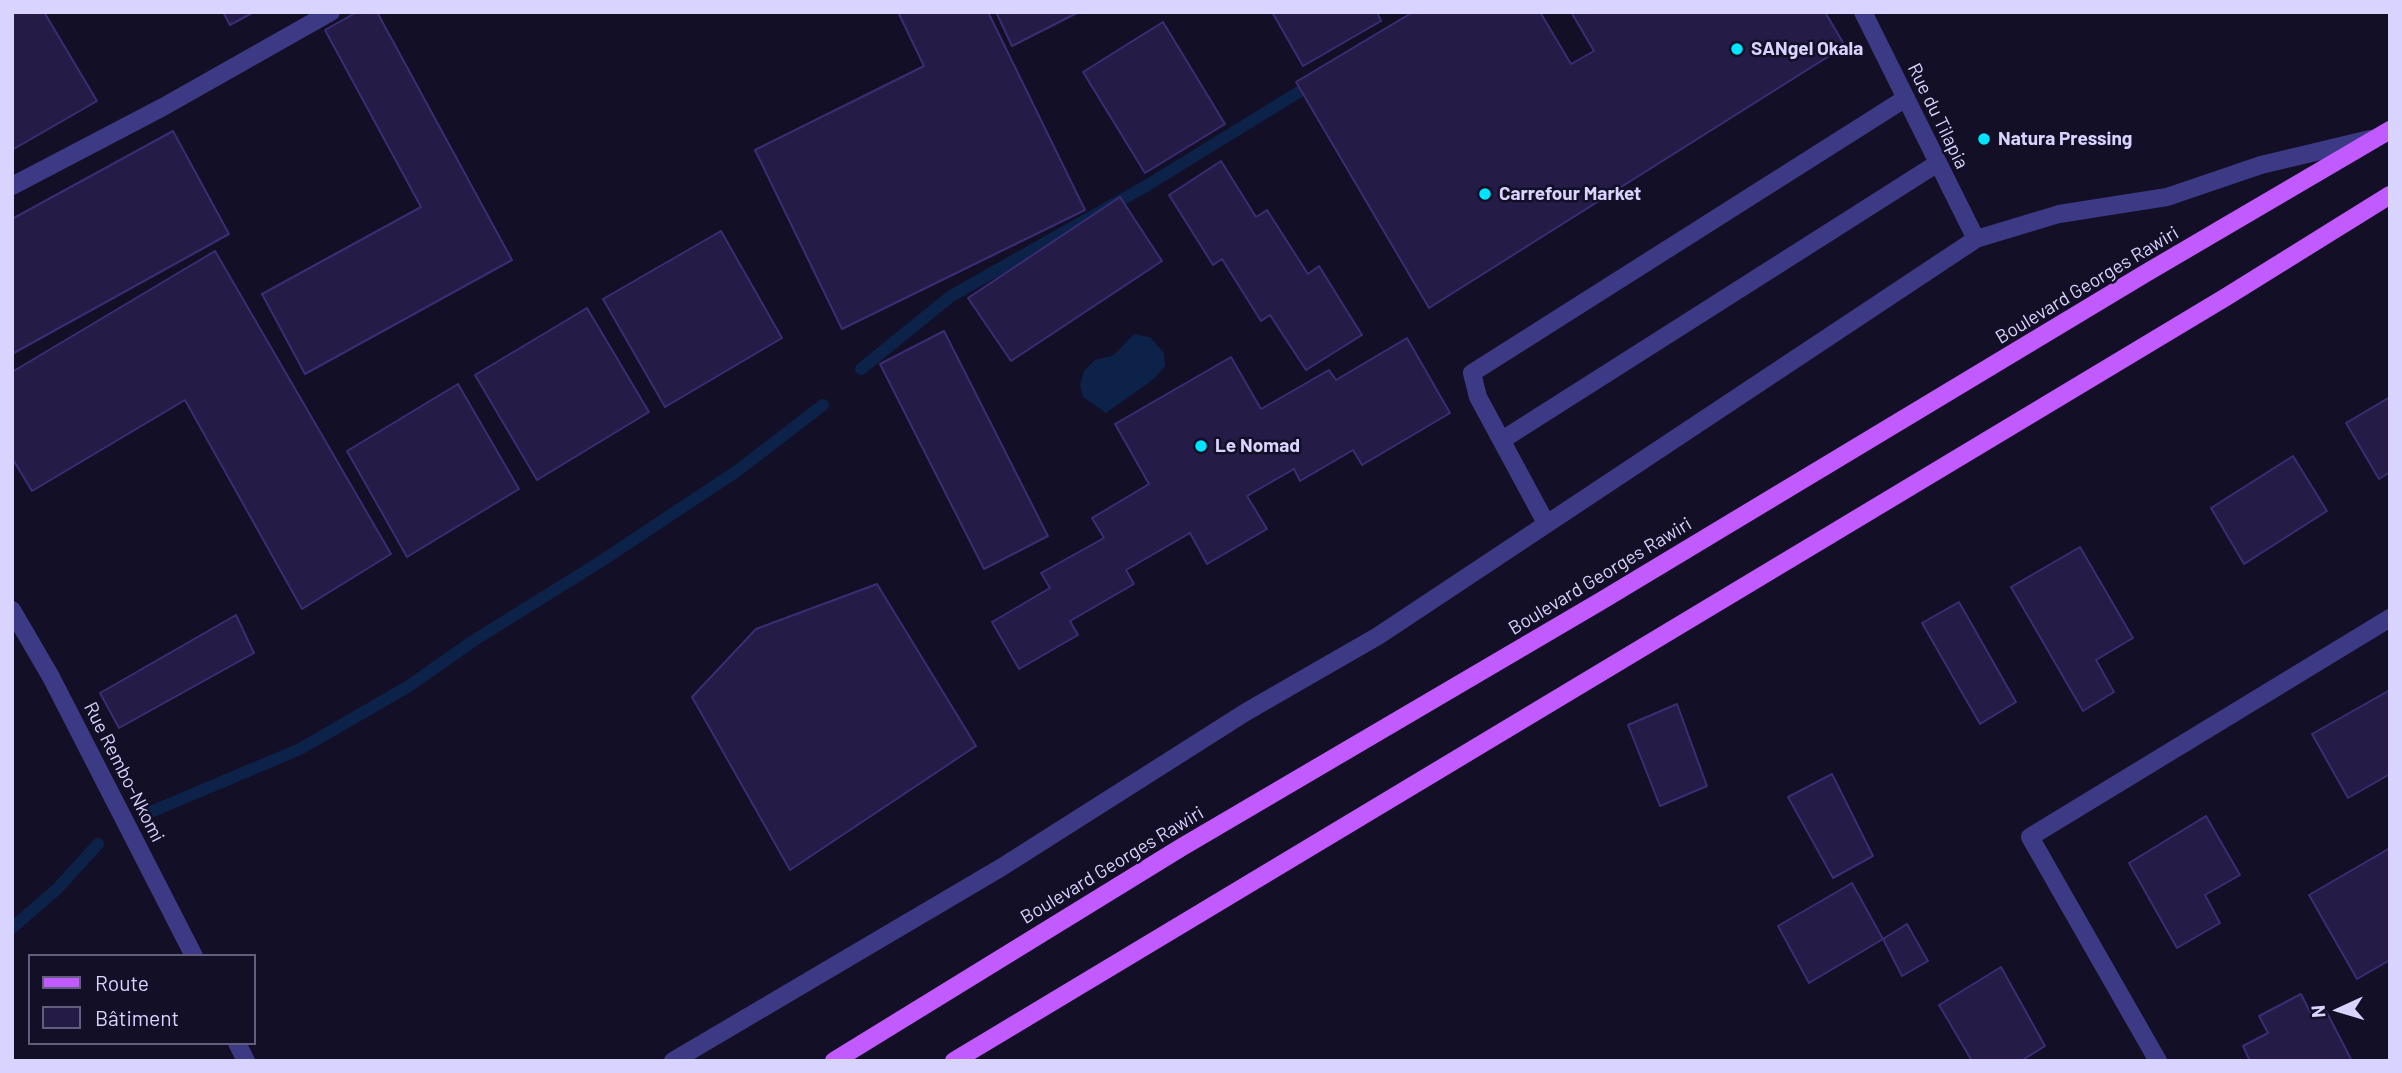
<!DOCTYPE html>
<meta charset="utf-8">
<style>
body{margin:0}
#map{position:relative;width:2402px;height:1073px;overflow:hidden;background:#130f26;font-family:Barlow,sans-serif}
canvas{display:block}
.frame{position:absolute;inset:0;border:14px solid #d9d4ff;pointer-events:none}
.legend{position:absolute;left:28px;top:954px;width:228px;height:91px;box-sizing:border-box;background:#130f26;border:2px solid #625e7d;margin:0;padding:9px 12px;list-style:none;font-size:21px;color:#d9d4ff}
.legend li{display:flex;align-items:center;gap:14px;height:35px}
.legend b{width:35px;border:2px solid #625e7d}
.north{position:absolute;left:2304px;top:975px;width:70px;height:70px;-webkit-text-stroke:5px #130f26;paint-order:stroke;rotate:266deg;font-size:19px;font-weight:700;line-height:28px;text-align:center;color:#d9d4ff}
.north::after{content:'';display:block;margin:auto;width:24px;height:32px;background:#d9d4ff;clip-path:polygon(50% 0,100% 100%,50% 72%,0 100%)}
</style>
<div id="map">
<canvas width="2402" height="1073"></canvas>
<div class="frame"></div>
<ul class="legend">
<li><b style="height:9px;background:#c25bff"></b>Route</li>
<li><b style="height:19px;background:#241b47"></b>Bâtiment</li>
</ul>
<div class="north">N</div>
</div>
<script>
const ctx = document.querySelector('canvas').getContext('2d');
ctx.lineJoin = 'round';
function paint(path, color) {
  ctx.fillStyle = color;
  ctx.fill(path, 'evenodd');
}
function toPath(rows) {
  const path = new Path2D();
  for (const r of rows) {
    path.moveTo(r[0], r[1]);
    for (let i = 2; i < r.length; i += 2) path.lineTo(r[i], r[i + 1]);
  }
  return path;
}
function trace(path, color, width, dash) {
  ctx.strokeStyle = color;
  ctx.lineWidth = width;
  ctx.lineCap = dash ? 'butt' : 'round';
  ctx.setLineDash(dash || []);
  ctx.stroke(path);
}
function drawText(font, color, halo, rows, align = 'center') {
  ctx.font = font + ' Barlow,sans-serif';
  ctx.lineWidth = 5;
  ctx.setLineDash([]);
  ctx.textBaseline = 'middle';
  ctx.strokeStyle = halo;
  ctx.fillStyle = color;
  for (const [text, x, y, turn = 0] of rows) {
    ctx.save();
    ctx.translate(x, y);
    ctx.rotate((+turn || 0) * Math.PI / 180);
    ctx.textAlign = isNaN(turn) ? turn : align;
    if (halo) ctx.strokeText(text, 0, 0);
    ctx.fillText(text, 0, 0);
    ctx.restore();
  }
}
paint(toPath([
 [1134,334,1150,337,1164,353,1165,366,1154,379,1106,413,1083,397,1080,385,1084,371,1095,360,1114,355]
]), '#0c2248');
trace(toPath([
 [861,369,951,296,1146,186,1315,82],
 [153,811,300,749,409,686,473,641,600,562,737,471,823,405],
 [12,928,57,889,98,844]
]), '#0c2248', 12);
const building = toPath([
 [12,12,44,12,97,101,12,150,12,12],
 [223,12,254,12,230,25,223,12],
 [357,12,377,12,512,260,305,374,262,294,421,207,325,30,357,12],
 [898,12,988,12,1085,210,842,329,755,150,924,66,898,12],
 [996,12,1079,12,1012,46,996,12],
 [1272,12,1377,12,1381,21,1303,66,1272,12],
 [1413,12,1540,12,1571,64,1594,51,1571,12,1825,12,1845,46,1429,308,1296,82,1413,12],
 [1163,22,1225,124,1145,173,1083,72,1163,22],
 [173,131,229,234,12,354,12,219,173,131],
 [1221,161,1256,217,1267,210,1308,274,1319,266,1362,335,1306,370,1270,315,1261,321,1222,259,1213,265,1169,195,1221,161],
 [1120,197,1162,261,1011,361,968,298,1120,197],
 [721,231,782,338,665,407,603,299,721,231],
 [215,251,391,554,302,609,185,400,32,491,12,458,12,372,215,251],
 [587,308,649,412,537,480,475,375,587,308],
 [944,331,1048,536,984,569,880,364,944,331],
 [1407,338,1450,413,1362,465,1353,450,1300,481,1294,469,1247,496,1267,529,1207,564,1190,533,1126,570,1134,584,1070,621,1078,635,1019,669,992,622,1050,588,1041,573,1104,538,1092,518,1149,484,1115,424,1231,357,1261,409,1329,370,1336,380,1407,338],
 [458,384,519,489,407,557,347,451,458,384],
 [2390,397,2390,472,2379,479,2346,423,2390,397],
 [2293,456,2327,511,2244,564,2211,508,2293,456],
 [2080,547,2133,638,2096,660,2114,692,2083,711,2011,587,2080,547],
 [877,584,976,746,790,870,692,697,756,629,877,584],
 [1959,602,2016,702,1980,724,1922,623,1959,602],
 [236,615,254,653,119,728,100,693,236,615],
 [2390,690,2390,774,2348,798,2312,734,2390,690],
 [1677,704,1707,786,1660,806,1628,725,1677,704],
 [1832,774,1873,856,1833,878,1788,797,1832,774],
 [2206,816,2240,875,2205,895,2220,923,2177,948,2129,863,2206,816],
 [2390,848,2390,960,2357,979,2309,895,2390,848],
 [1852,883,1883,939,1809,983,1778,926,1852,883],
 [1907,924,1928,961,1902,976,1883,939,1907,924],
 [2001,967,2045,1046,2021,1061,1972,1061,1939,1005,2001,967],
 [2301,994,2311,1014,2324,1007,2352,1061,2250,1061,2243,1046,2268,1033,2259,1016,2301,994]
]);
paint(building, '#241b47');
trace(building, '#3b2d73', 2);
trace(toPath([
 [1863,12,1976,239],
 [12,186,163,107,331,12],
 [1502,440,1938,163],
 [1546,523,1478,397,1472,373,1906,98],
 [12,610,51,677,194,956],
 [237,1043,246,1061],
 [673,1061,1002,867,1246,712,1378,636,1976,239,2059,214,2167,197,2261,165,2370,139],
 [2158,1061,2030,837,2390,618]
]), '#3d3a85', 18);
trace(toPath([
 [834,1061,1182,847,1601,601,2146,273,2390,130],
 [954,1061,2226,297,2390,195]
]), '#c25bff', 18);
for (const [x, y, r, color] of [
 [1737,49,7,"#00e5ff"],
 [1984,139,7,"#00e5ff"],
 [1485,194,7,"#00e5ff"],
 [1201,446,7,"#00e5ff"]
]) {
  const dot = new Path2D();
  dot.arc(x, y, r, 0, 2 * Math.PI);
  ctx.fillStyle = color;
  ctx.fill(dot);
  trace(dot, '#130f26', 2.5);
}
drawText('bold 19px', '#d9d4ff', '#130f26', [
 ["SANgel Okala",1751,49],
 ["Natura Pressing",1998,139],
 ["Carrefour Market",1499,194],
 ["Le Nomad",1215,446]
], 'left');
drawText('19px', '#d9d4ff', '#130f26', [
 ["Rue du Tilapia",1938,116,64],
 ["Boulevard Georges Rawiri",2087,285,-31],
 ["Boulevard Georges Rawiri",1600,576,-31],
 ["Rue Rembo-Nkomi",124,772,63],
 ["Boulevard Georges Rawiri",1112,865,-31]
]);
</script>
